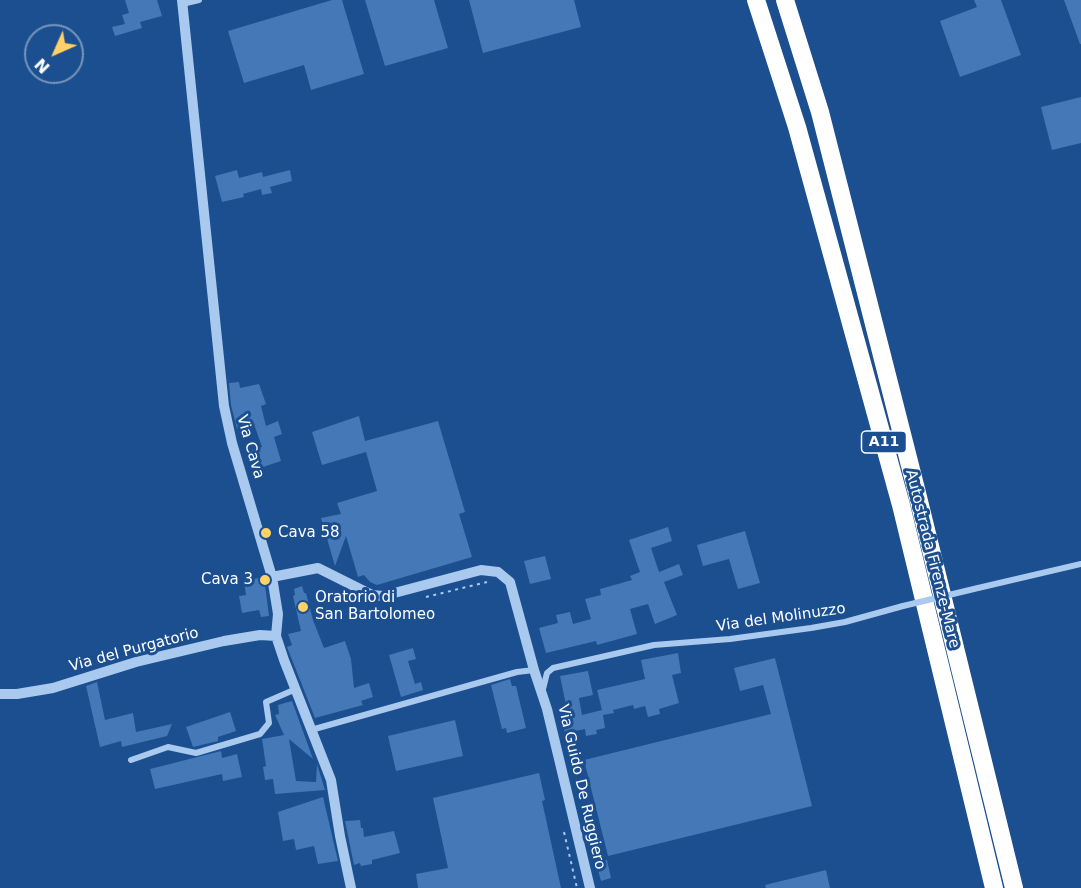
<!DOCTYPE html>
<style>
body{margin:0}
#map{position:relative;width:1081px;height:888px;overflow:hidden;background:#1b4f8f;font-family:"DejaVu Sans",sans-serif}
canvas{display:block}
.north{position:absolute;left:24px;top:24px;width:60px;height:60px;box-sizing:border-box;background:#1b4f8f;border:2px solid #7695bc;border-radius:50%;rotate:225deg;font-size:16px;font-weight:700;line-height:24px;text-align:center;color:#fff}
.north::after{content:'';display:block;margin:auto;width:21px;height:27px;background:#ffd166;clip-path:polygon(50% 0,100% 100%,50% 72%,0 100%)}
</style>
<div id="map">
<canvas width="1081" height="888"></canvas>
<div class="north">N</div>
</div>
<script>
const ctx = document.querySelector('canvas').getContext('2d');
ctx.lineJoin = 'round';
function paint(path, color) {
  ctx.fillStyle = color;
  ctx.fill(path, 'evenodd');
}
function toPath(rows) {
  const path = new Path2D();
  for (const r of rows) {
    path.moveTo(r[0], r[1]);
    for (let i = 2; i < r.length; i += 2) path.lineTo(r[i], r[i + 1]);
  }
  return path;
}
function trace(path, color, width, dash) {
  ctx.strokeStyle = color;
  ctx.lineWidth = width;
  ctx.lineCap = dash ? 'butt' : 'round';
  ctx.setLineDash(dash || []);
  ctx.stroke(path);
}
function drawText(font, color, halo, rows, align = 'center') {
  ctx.font = font + ' "DejaVu Sans",sans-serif';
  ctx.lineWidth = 6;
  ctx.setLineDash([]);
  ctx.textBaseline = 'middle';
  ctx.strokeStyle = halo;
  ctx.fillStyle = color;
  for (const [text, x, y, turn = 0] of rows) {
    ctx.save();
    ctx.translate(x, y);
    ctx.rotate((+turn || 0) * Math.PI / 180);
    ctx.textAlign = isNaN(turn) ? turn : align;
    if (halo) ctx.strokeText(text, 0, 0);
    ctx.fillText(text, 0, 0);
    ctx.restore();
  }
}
paint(toPath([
 [125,0,157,0,162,16,140,22,142,28,115,36,112,27,125,24,122,15,129,13],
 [332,0,342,0,364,74,311,90,304,65,244,83,228,31],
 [365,0,434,0,448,48,385,66],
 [469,0,574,0,581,27,483,53],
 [974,0,1001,0,1021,55,960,77,940,21,977,7],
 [1064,0,1081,0,1081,44,1080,44],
 [1081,97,1081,143,1052,150,1041,107],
 [237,170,239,178,262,172,263,177,290,170,292,181,270,187,272,193,262,195,261,189,243,194,244,197,222,202,215,176],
 [239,382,240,388,259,384,266,404,261,406,266,426,278,421,282,434,274,437,281,461,257,469,251,450,262,447,254,424,237,429,231,405,229,383],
 [359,416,365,441,438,421,465,512,459,514,472,557,377,585,370,582,364,575,358,577,346,536,335,566,321,518,341,514,337,503,377,491,366,452,322,465,312,432],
 [668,527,672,541,651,548,659,572,679,564,683,575,664,582,677,615,655,624,648,604,630,609,637,634,597,645,596,641,546,653,539,628,558,623,556,615,570,612,573,624,591,619,585,599,601,595,600,589,632,580,630,576,640,572,629,540],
 [745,531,760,583,738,589,729,559,703,566,697,545],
 [545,556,551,579,530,584,524,561],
 [264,577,269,616,261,617,259,610,242,613,239,596,246,595,244,581],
 [302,586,304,593,306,593,313,620,324,648,345,641,351,659,354,688,369,683,373,697,361,701,363,705,315,718,287,647,292,645,288,634,301,631,293,596,295,595,294,589],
 [413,648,416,659,408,661,415,684,421,682,423,690,401,697,389,655],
 [678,653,681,673,672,675,679,703,659,709,660,714,648,717,645,706,634,709,633,705,613,710,614,713,603,715,605,728,596,730,597,734,586,736,585,729,565,733,561,716,568,715,560,676,588,671,593,695,579,698,582,715,602,710,597,690,645,679,641,660],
 [775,658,812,806,608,856,584,760,771,714,763,685,740,691,734,668],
 [510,679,512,686,516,686,526,728,507,733,506,728,502,729,491,685],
 [97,682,105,720,133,713,136,732,172,724,167,736,122,747,121,741,100,747,86,686],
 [292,701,313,759,289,739,296,781,316,782,317,764,325,790,275,794,273,779,265,780,263,767,266,766,262,739,284,735,275,715,279,714,278,705],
 [230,712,236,731,218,737,218,741,193,747,186,727],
 [455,720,463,756,396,771,388,736],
 [221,751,222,758,237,754,242,777,223,781,222,774,155,789,150,769],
 [539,773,545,800,542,801,561,888,418,888,416,874,448,868,433,798],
 [323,797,338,861,318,864,314,846,296,850,294,839,283,841,278,812],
 [360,820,361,828,363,828,364,837,394,831,400,853,372,860,372,864,361,866,360,863,354,865,345,821],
 [607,860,611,878,601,881,596,863],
 [826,870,830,888,766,888,765,885]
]), '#4478b7');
trace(toPath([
 [426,597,487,582],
 [564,832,577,888]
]), '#a9c9ee', 2, [3, 4.5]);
trace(toPath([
 [182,4,199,0],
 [978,588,1081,564],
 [543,689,547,673,553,668,654,645,730,639,811,628,845,622,903,606],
 [311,730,517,672,534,670],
 [131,760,168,747,196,753,260,734,269,723,266,702,296,689]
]), '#a9c9ee', 6);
trace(toPath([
 [182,0,224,406,232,443,272,577,278,614,276,636,284,660,331,780,340,836,351,888],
 [272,577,318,568,372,595,383,596,481,570,498,572,510,582,534,670,547,709,590,888],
 [0,694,17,694,53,688,136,662,224,641,260,635,276,636]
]), '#a9c9ee', 10);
trace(toPath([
 [756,0,797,127,901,505,994,888],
 [785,0,820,112,917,493,1014,888]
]), '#fff', 18);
trace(toPath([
 [903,606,978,588]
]), '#a9c9ee', 6);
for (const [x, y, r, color] of [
 [266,533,6,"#ffd166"],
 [265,580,6,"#ffd166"],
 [303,607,6,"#ffd166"]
]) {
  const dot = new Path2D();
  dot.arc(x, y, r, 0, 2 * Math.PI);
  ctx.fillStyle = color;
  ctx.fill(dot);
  trace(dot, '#1b4f8f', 2);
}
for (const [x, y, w] of [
 [884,442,45]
]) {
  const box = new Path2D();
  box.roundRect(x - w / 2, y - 11, w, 22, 4.5);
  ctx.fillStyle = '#1b4f8f';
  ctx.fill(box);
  trace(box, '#fff', 1.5);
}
drawText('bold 14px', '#fff', null, [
 ["A11",884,442]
]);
drawText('15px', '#fff', '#1b4f8f', [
 ["Via Cava",250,447,74],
 ["Autostrada Firenze-Mare",932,559,76],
 ["Via del Molinuzzo",781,618,-8],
 ["Via del Purgatorio",134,650,-15],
 ["Via Guido De Ruggiero",581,787,77]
]);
drawText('15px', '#fff', '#1b4f8f', [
 ["Cava 58",278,533],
 ["Cava 3",253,580,"right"],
 ["Oratorio di",315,598],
 ["San Bartolomeo",315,615]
], 'left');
</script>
